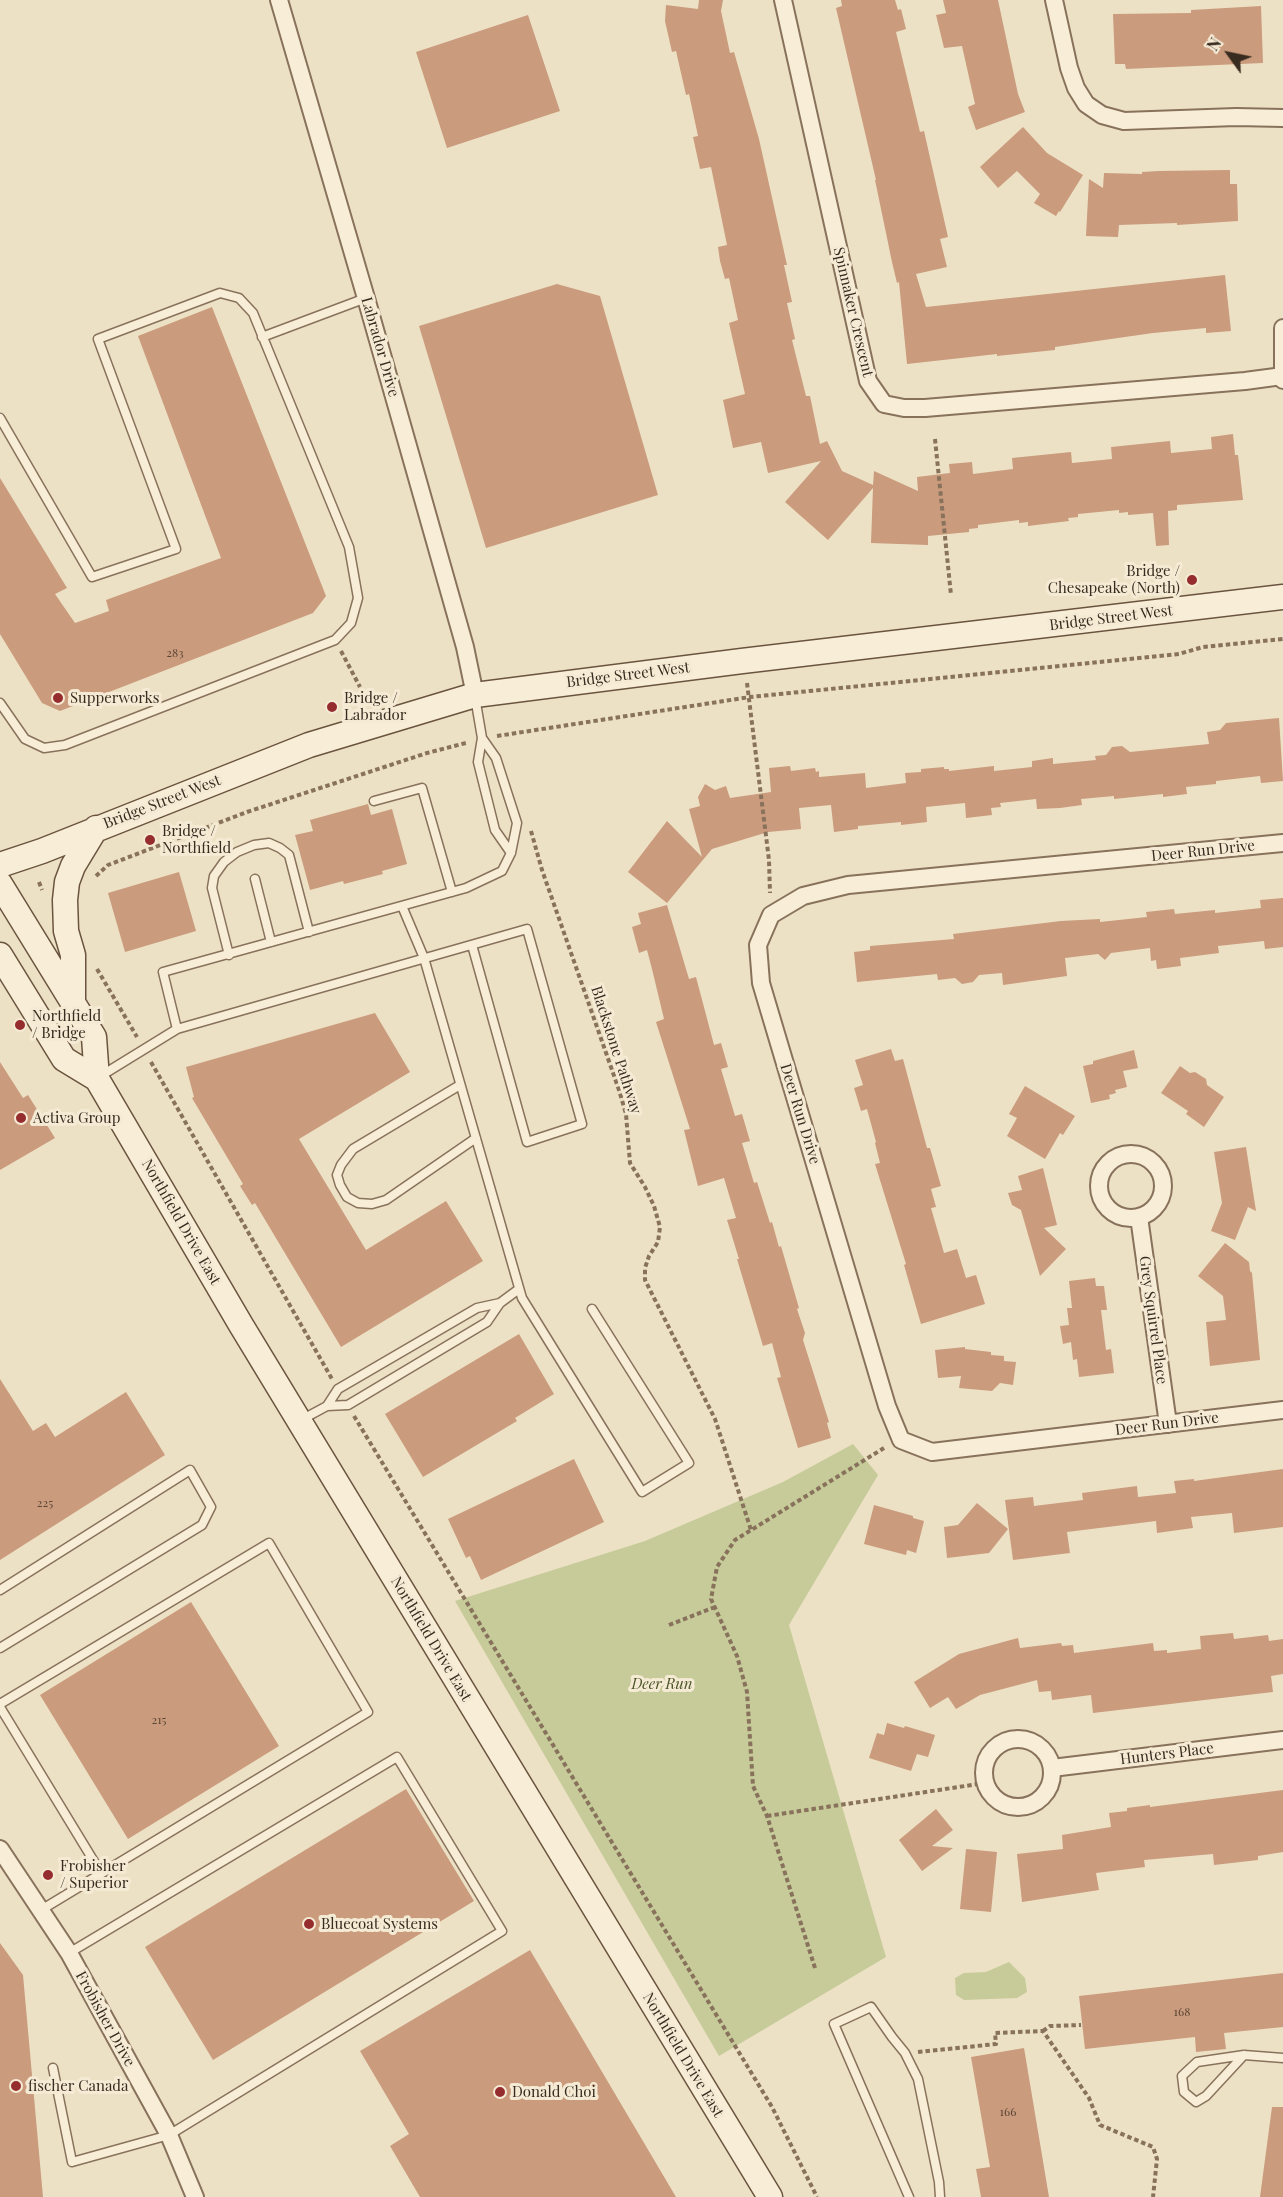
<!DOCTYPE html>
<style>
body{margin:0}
#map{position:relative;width:1283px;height:2197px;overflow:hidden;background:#ede1c5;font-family:"Playfair Display",serif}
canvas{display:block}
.north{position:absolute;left:1199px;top:24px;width:60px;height:60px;-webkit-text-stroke:4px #f5ebd5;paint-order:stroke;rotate:303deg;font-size:16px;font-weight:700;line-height:24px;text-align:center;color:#382b1f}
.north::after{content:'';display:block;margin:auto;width:21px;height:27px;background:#382b1f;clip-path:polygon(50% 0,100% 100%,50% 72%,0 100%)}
</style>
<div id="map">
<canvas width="1283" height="2197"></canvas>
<div class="north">N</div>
</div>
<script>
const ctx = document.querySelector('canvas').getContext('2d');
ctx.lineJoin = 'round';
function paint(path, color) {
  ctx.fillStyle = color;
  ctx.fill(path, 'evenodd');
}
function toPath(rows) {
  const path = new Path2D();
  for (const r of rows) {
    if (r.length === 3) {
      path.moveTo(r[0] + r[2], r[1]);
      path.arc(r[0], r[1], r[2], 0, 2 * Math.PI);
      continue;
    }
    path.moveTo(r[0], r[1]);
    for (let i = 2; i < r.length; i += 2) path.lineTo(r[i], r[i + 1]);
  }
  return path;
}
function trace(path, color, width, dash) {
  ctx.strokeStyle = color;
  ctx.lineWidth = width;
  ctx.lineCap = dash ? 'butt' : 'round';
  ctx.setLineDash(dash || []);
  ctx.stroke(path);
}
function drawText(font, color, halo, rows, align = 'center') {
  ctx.font = font + ' "Playfair Display",serif';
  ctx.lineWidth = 6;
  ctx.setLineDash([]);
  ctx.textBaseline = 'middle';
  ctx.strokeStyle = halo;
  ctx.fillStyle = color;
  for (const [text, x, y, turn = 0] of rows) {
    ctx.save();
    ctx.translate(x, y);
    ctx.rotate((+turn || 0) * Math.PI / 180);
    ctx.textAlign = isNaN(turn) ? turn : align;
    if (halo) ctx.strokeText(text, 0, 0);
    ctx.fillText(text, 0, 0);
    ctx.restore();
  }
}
paint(toPath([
 [853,1444,878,1475,789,1625,886,1957,719,2056,455,1601,645,1541,783,1482],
 [1009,1962,1025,1978,1027,1992,1017,1998,964,2000,956,1995,955,1978,964,1973,986,1972]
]), '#c6cb99');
paint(toPath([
 [699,0,723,0,721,11,730,53,734,52,759,139,787,265,784,265,792,302,787,303,795,339,792,340,806,396,810,396,820,444,827,441,842,471,873,485,874,471,918,491,917,477,950,473,949,464,972,462,973,474,1013,469,1012,458,1071,452,1072,463,1112,459,1111,447,1170,441,1171,453,1212,449,1211,437,1233,434,1235,455,1238,455,1243,500,1177,505,1177,510,1168,511,1169,545,1156,546,1153,513,1128,515,1128,512,1119,513,1119,510,1078,514,1078,517,1068,518,1069,521,1028,526,1028,522,1019,523,1019,520,978,525,978,528,969,529,969,532,928,536,928,545,871,543,873,488,828,540,785,502,821,461,768,473,761,442,733,448,723,400,745,394,729,323,738,320,729,278,725,279,720,261,718,247,727,245,711,167,700,169,693,137,698,136,689,94,686,95,676,51,672,52,665,21,666,5,698,9],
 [841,0,895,0,898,10,901,9,906,29,896,32,920,132,924,131,948,237,940,239,947,267,916,274,926,307,1225,275,1231,331,1206,333,1206,328,1153,333,1055,347,1055,350,997,356,997,354,907,364,899,282,897,283,892,262,875,180,876,180,836,8,842,6],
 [943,0,998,0,1018,94,1025,112,976,130,968,107,975,104,962,46,944,48,936,15,946,13],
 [1261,6,1263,63,1126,69,1125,64,1115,64,1113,14,1191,13,1191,10],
 [528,15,560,111,447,148,416,52],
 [1023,127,1047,153,1083,175,1060,212,1059,211,1056,216,1034,203,1040,194,1017,171,998,188,980,167],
 [1230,170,1230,184,1237,184,1238,221,1177,225,1177,223,1119,225,1118,237,1086,236,1089,179,1103,188,1104,173,1142,174,1142,172,1159,171],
 [557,284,600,296,658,495,486,548,419,326],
 [212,307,326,596,313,613,60,711,42,703,0,634,0,478,67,588,55,594,75,623,109,611,106,600,221,558,138,336],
 [1279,718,1283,781,1261,783,1260,776,1216,781,1216,784,1186,787,1187,794,1163,797,1163,794,1114,799,1114,796,1081,799,1082,805,1060,808,1037,809,1036,799,1000,803,1001,807,991,808,992,815,966,818,965,803,926,807,927,822,901,825,901,822,858,826,858,829,834,832,831,805,799,808,801,829,768,832,712,849,667,903,628,872,667,821,702,857,689,809,700,806,698,797,705,784,715,790,726,786,730,798,771,792,769,768,790,766,791,771,815,768,816,772,819,771,819,777,865,773,866,788,906,783,905,773,921,772,921,769,944,767,944,769,949,769,949,771,994,766,994,771,1032,767,1032,761,1053,758,1053,764,1096,760,1095,756,1106,755,1112,747,1122,746,1130,752,1209,744,1207,732,1220,730,1226,723],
 [368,804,371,815,392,809,407,864,382,871,383,874,344,884,343,881,310,890,295,835,313,831,310,820],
 [179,872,196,931,125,952,108,893],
 [1283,898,1283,947,1265,949,1264,941,1218,946,1219,953,1180,958,1181,966,1157,969,1156,960,1151,961,1150,948,1111,953,1105,960,1098,954,1065,958,1067,976,1003,985,1002,973,979,975,973,982,962,984,955,978,938,980,937,974,857,982,854,952,870,950,870,946,954,939,953,934,1061,921,1100,919,1100,922,1147,917,1146,912,1174,909,1175,914,1215,910,1215,913,1261,908,1260,900],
 [667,905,689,979,696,977,714,1045,721,1043,728,1067,721,1069,735,1116,742,1114,750,1141,742,1143,754,1183,757,1182,770,1223,772,1222,779,1247,781,1246,799,1308,797,1309,805,1333,803,1340,829,1422,827,1423,831,1438,798,1448,777,1378,781,1377,772,1343,763,1346,737,1259,739,1259,727,1220,736,1218,724,1178,698,1186,684,1130,690,1129,656,1022,664,1019,652,969,647,950,639,953,632,927,641,924,638,913],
 [375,1013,410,1072,299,1139,366,1250,446,1201,483,1261,341,1347,255,1203,252,1205,240,1186,243,1184,192,1098,194,1097,186,1067],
 [891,1049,895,1061,903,1059,927,1148,930,1148,941,1186,931,1189,936,1207,931,1208,944,1253,957,1249,966,1278,976,1275,985,1304,921,1324,904,1265,906,1264,875,1164,880,1163,875,1143,876,1142,867,1109,861,1111,854,1088,863,1085,855,1060],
 [1134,1050,1138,1068,1123,1071,1127,1087,1115,1090,1116,1093,1109,1095,1110,1099,1091,1103,1083,1066,1093,1064,1093,1061],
 [0,1062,23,1098,28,1095,55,1138,0,1170],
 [1180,1066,1190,1073,1195,1072,1206,1079,1207,1085,1224,1097,1204,1127,1186,1114,1188,1111,1161,1093],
 [1025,1086,1075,1116,1063,1135,1060,1133,1045,1159,1007,1136,1017,1118,1009,1114],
 [1246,1147,1256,1211,1248,1207,1235,1240,1211,1231,1222,1203,1214,1152],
 [1043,1168,1057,1225,1044,1228,1066,1249,1040,1276,1021,1210,1012,1205,1008,1193,1022,1190,1018,1176],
 [1225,1243,1249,1262,1250,1271,1252,1273,1260,1360,1210,1366,1206,1322,1226,1320,1223,1296,1198,1276],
 [1095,1278,1096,1286,1104,1286,1107,1310,1101,1310,1106,1350,1111,1349,1114,1373,1079,1377,1077,1359,1073,1360,1071,1342,1063,1344,1060,1326,1069,1325,1067,1308,1072,1308,1069,1281],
 [519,1334,554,1394,515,1418,517,1421,423,1477,385,1414],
 [965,1347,965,1349,991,1352,991,1355,1004,1356,1004,1361,1016,1362,1013,1385,1000,1383,992,1391,959,1388,961,1376,938,1378,935,1350],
 [0,1379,33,1431,46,1423,55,1437,126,1392,165,1455,0,1560],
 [574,1459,604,1522,481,1580,470,1556,466,1558,448,1519],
 [1283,1469,1283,1527,1234,1533,1232,1513,1191,1517,1193,1528,1157,1533,1156,1521,1067,1532,1070,1553,1013,1560,1005,1500,1033,1497,1034,1506,1083,1500,1082,1493,1137,1486,1138,1497,1176,1493,1174,1481,1194,1479,1194,1481],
 [977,1503,1008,1529,989,1553,947,1558,944,1527,958,1525],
 [874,1505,913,1516,913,1518,924,1521,916,1553,907,1550,906,1555,864,1544],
 [191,1602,279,1746,128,1839,40,1695],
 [1233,1633,1234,1639,1268,1635,1269,1641,1283,1639,1283,1674,1271,1676,1273,1692,1093,1713,1091,1695,1052,1700,1051,1691,1039,1692,1037,1680,980,1695,956,1709,948,1697,930,1708,914,1682,959,1654,1018,1638,1020,1648,1061,1643,1062,1646,1073,1645,1074,1653,1153,1643,1154,1651,1167,1650,1167,1653,1201,1649,1200,1636],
 [887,1723,904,1728,905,1726,935,1735,928,1757,917,1754,911,1771,869,1758,877,1733,884,1735],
 [406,1789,474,1901,213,2060,145,1947],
 [1283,1790,1283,1852,1258,1856,1258,1860,1214,1865,1213,1854,1144,1860,1145,1867,1096,1873,1099,1890,1022,1902,1017,1854,1063,1849,1062,1835,1111,1827,1109,1813,1127,1811,1127,1808,1150,1805,1150,1807],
 [936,1809,953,1830,932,1846,953,1848,922,1871,899,1840],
 [966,1849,997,1852,991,1912,960,1909],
 [0,1943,23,1975,43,2197,0,2197],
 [530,1950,676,2197,420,2197,390,2146,409,2134,360,2051],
 [1283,1973,1283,2027,1224,2033,1226,2049,1196,2052,1195,2037,1085,2049,1079,1996],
 [1024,2048,1049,2197,981,2197,976,2169,990,2167,971,2057],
 [1272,2107,1283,2107,1283,2197,1260,2197]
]), '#ca9b7c');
const lane = toPath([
 [262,337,366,298],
 [0,418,92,577,176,549,98,339,220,293,239,298,253,313,349,547,358,598,351,623,335,640,65,745,44,748,25,739,0,703],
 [475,697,482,738,478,762,495,830,511,853],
 [374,801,422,788,452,892],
 [255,879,271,942],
 [402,906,424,958,522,1298,642,1492,689,1463,592,1309],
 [229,955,212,888,214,876,224,862,237,852,254,845,269,843,280,848,289,855,309,932],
 [177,1029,163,972,466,888,502,871,511,853,517,823,496,758,482,738],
 [99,1077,177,1029,527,929,582,1124,527,1142,472,945],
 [460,1085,353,1149,341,1165,337,1175,340,1185,347,1197,358,1203,372,1204,386,1200,476,1138],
 [327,1406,348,1405,487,1322,500,1303,519,1289],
 [301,1420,327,1406,338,1389,477,1308,500,1303],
 [0,1590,190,1470,211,1507,202,1525,0,1648],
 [0,1704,269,1543,368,1712,41,1910],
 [0,1707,101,1873],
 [1244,2055,1206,2096,1196,2102,1184,2092,1182,2076,1197,2062,1244,2055,1283,2058],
 [53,2068,72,2162,169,2135,502,1931,397,1757,69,1953],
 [909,2197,834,2024,871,2007,892,2037,905,2053,918,2079,939,2182,940,2197]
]);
const street = toPath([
 [279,0,366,298,465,647,475,695],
 [783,0,868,381,884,404,904,408,925,408,1245,381,1283,376],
 [1054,0,1069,68,1076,88,1086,104,1102,115,1124,121,1236,117,1283,118],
 [1283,328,1283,380],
 [1283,843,848,885,803,896,771,915,758,945,761,983,887,1406,901,1440,932,1452,1283,1410],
 [1131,1186,32],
 [1139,1217,1168,1424],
 [1018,1773,34],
 [1052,1768,1283,1740],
 [0,1849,69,1953,169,2135,195,2197]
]);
const secondary = toPath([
 [0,865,42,851,309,745,475,695,742,661,1283,597],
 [0,884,94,1037,97,1079,241,1325,770,2197],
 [0,955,64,1059,97,1079],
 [73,1001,73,955,66,931,65,900,67,882,73,866,96,828]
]);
trace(lane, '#88725c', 11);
trace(street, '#88725c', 20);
trace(secondary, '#6a543f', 27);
trace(toPath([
 [935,439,951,595],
 [341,651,360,687],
 [747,683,769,860,770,893],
 [497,736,750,697,1179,654,1203,647,1283,639],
 [531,831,542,870,619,1090,626,1114,630,1163,645,1187,654,1206,660,1227,658,1242,649,1256,645,1268,645,1280,715,1419,751,1530],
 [96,876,108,865,247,812,427,753,466,743],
 [39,882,42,890],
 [97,969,137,1037],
 [151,1062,332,1379],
 [354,1416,772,2107,817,2197],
 [669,1625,715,1607],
 [767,1816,985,1783],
 [815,1968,767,1816,753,1786,747,1692,737,1656,711,1599,717,1567,735,1540,884,1448],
 [1043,2031,1050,2026,1081,2025],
 [918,2052,996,2044,995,2033,1043,2031,1089,2098,1100,2125,1153,2147,1157,2159,1153,2197]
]), '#88725c', 4, [4.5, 3]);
trace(lane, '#f8eed8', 8);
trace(street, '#f8eed8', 16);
trace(secondary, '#f8eed8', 24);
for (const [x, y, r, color] of [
 [1192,580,6,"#952d2f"],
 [58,698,6,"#952d2f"],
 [332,707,6,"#952d2f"],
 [150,840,6,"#952d2f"],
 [20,1025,6,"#952d2f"],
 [21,1118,6,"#952d2f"],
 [48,1875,6,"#952d2f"],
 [309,1924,6,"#952d2f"],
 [16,2086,6,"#952d2f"],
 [500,2092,6,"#952d2f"]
]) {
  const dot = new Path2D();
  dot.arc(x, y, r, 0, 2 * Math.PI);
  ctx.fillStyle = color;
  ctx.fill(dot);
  trace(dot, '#f5ebd5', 2);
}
drawText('12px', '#5c4736', null, [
 ["283",175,653],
 ["225",45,1503],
 ["215",159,1720],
 ["168",1182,2012],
 ["166",1008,2112]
]);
drawText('15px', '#382b1f', '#f5ebd5', [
 ["Spinnaker Crescent",853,312,77],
 ["Labrador Drive",380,347,74],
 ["Bridge Street West",1111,618,-7],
 ["Bridge Street West",628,675,-7],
 ["Bridge Street West",162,802,-21],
 ["Deer Run Drive",1203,851,-6],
 ["Blackstone Pathway",616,1050,72],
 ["Deer Run Drive",800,1114,73],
 ["Northfield Drive East",181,1222,60],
 ["Grey Squirrel Place",1153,1320,82],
 ["Deer Run Drive",1167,1424,-7],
 ["Northfield Drive East",431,1639,59],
 ["Hunters Place",1167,1754,-7],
 ["Frobisher Drive",105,2019,61],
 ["Northfield Drive East",683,2055,59]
]);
drawText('15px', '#382b1f', '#f5ebd5', [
 ["Bridge /",1180,571,"right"],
 ["Chesapeake (North)",1180,588,"right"],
 ["Supperworks",70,698],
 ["Bridge /",344,698],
 ["Labrador",344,715],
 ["Bridge /",162,831],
 ["Northfield",162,848],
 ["Northfield",32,1016],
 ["/ Bridge",32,1033],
 ["Activa Group",33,1118],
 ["Frobisher",60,1866],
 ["/ Superior",60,1883],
 ["Bluecoat Systems",321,1924],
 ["fischer Canada",28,2086],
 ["Donald Choi",512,2092]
], 'left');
drawText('italic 15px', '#495426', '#f5ebd5', [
 ["Deer Run",662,1684]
]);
</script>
